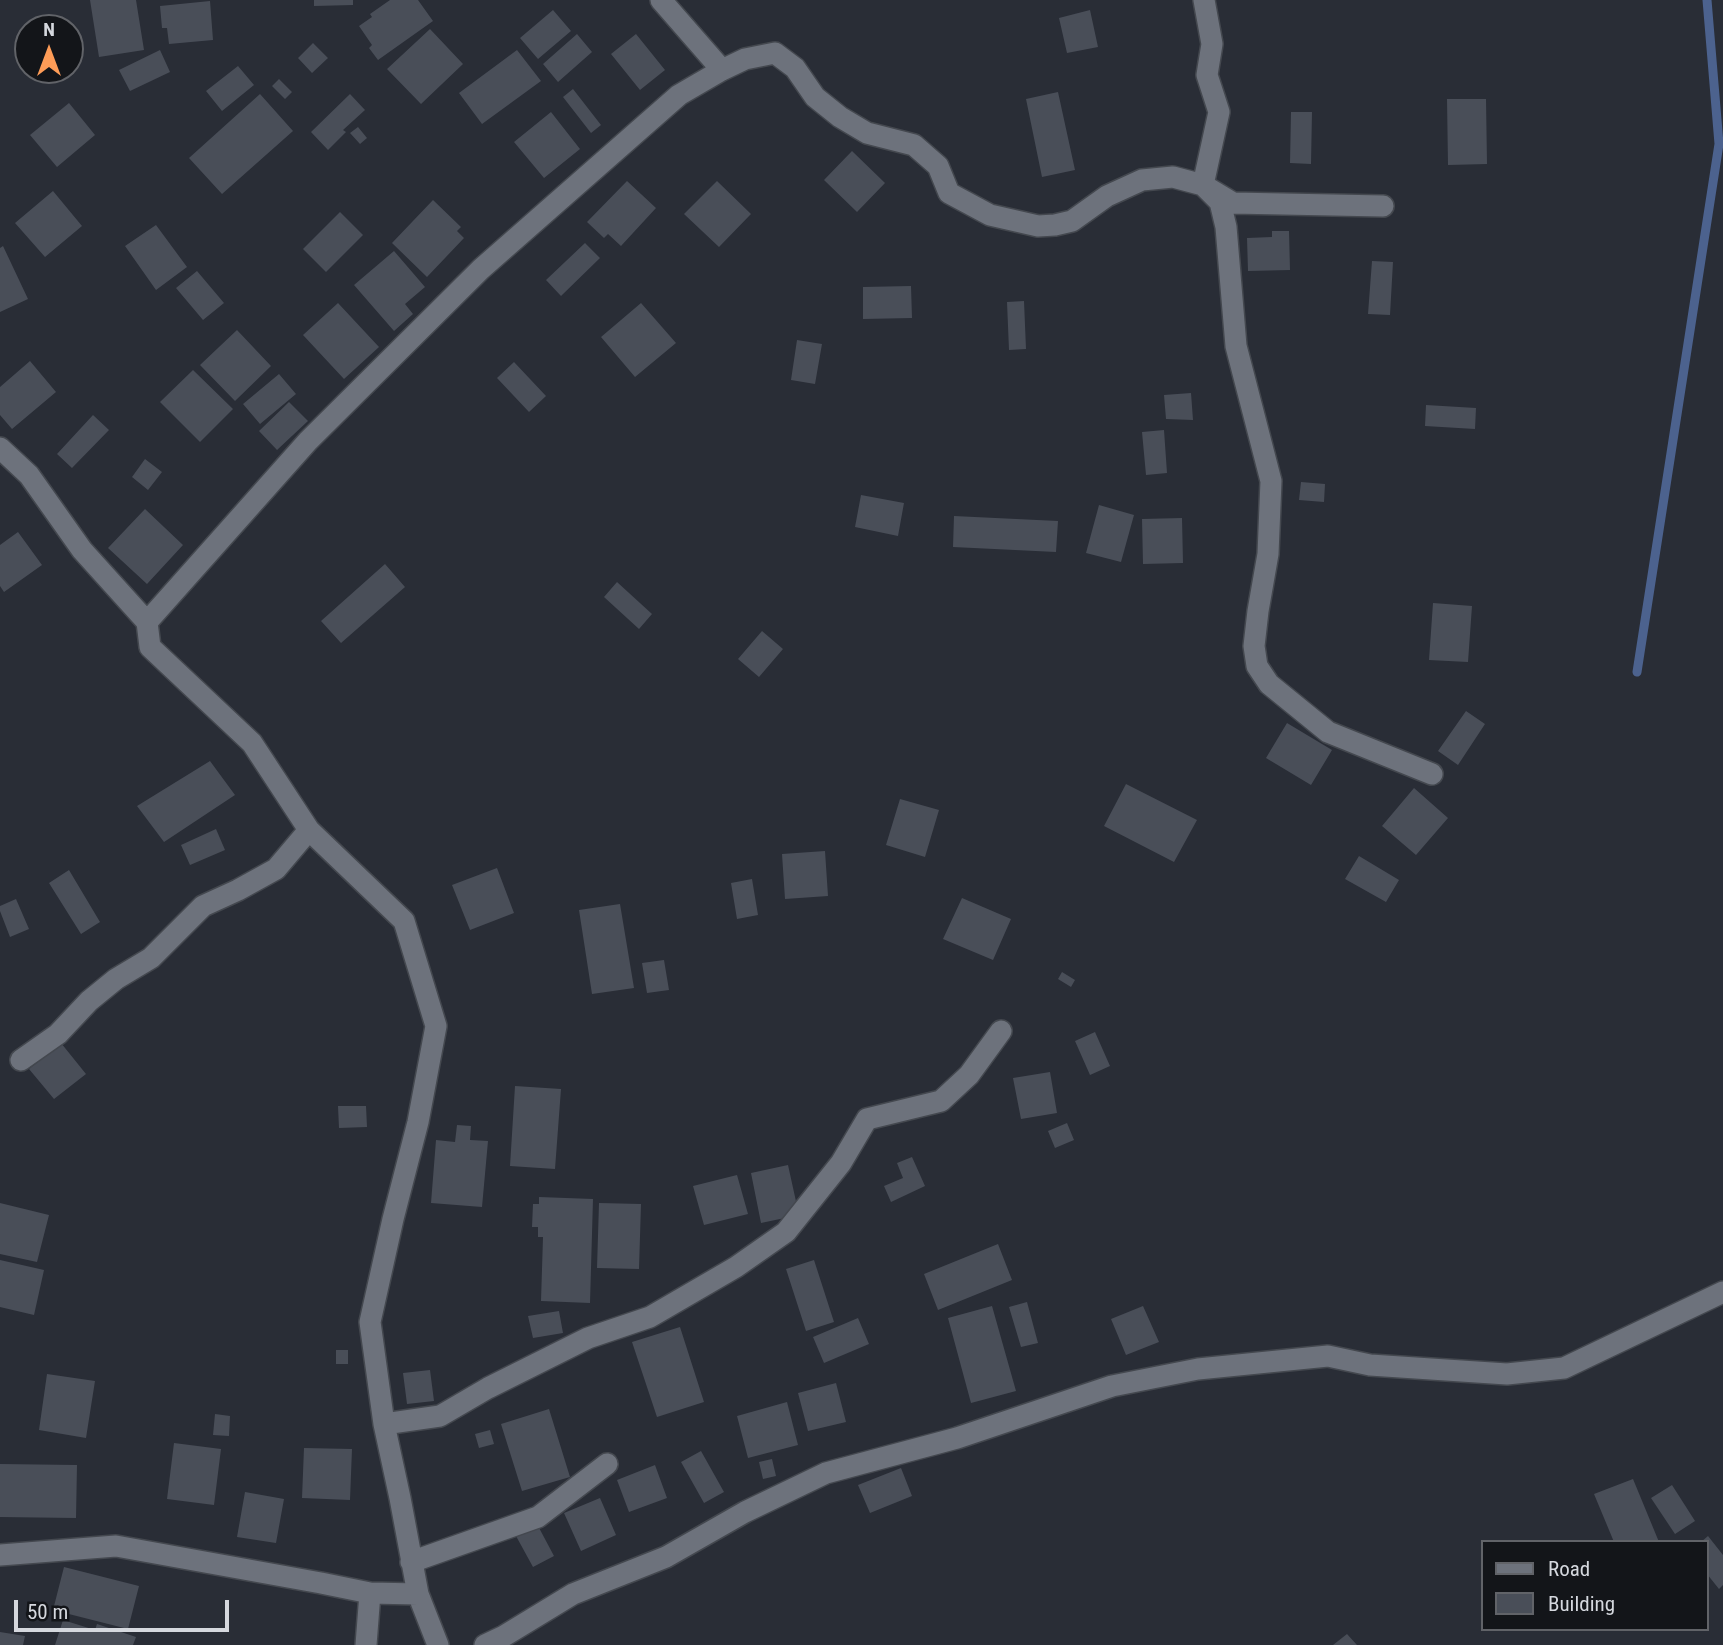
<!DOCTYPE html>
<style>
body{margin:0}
#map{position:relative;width:1723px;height:1645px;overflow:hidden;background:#292d36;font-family:"Roboto Condensed",sans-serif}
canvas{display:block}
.legend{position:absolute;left:1481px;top:1540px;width:228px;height:91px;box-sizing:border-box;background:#131519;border:2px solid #616368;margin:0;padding:9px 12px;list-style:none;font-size:21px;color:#d5d8de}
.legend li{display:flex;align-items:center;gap:14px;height:35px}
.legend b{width:35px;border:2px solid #616368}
.north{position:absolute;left:14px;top:14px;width:70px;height:70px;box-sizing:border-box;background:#131519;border:2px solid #616368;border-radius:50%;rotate:0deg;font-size:19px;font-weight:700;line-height:28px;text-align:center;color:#d5d8de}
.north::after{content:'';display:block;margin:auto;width:24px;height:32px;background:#fe9c57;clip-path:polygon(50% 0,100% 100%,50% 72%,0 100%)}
.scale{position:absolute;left:14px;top:1600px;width:215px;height:32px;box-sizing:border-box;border:4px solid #d5d8de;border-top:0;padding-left:9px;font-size:21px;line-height:24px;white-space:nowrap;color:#d5d8de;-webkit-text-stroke:5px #131519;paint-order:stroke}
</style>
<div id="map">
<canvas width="1723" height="1645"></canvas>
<ul class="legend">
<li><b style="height:9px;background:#6d727c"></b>Road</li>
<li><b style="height:19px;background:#494e58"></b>Building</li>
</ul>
<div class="north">N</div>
<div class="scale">50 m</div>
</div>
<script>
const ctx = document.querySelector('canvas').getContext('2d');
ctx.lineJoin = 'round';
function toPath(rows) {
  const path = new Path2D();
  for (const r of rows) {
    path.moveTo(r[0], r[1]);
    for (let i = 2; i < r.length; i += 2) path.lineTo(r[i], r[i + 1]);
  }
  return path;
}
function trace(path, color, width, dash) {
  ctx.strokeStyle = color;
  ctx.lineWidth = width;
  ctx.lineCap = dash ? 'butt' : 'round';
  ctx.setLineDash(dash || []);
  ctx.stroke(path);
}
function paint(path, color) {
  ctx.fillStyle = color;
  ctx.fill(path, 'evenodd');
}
trace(toPath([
 [1637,672,1719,144,1707,0]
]), '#4c628e', 9);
paint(toPath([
 [90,0,136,0,144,50,99,57],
 [314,0,353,0,353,5,314,6],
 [390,0,418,0,433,21,378,60,369,48,372,45,359,26,372,17,370,14],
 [210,1,213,40,169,44,167,28,162,28,160,6],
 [553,10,571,31,538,59,520,38],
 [1090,10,1098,47,1067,53,1059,18],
 [430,29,463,64,421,104,387,69],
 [577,34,592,52,558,82,543,64],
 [636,34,665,70,640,90,611,54],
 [313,43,328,58,312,73,298,58],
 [160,50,170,72,130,91,119,70],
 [517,50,541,81,482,124,459,93],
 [238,66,254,85,222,111,206,91],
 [279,79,292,92,285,99,272,86],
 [573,89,601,125,591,133,563,97],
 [1058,92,1075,170,1042,177,1026,99],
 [260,94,293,131,222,194,189,158],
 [350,94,365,110,343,130,346,132,328,150,311,132],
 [1447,99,1486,99,1487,164,1448,165],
 [69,103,95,135,57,167,30,135],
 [551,112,580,149,544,178,514,142],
 [1291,112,1312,112,1311,164,1290,163],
 [358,127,367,138,360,144,350,133],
 [852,151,885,183,857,212,824,180],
 [627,181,656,208,621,246,608,234,604,238,587,222],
 [717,181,751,214,719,247,684,214],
 [53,191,82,226,45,257,15,223],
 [433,200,461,227,457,231,464,238,427,277,392,243],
 [340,212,363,235,326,272,303,249],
 [156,225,187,267,156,290,125,246],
 [1272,231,1289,231,1290,270,1248,271,1247,238,1272,237],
 [585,243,600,258,561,296,546,280],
 [3,246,28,299,0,312,0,248],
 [394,251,425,287,405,304,413,314,394,331,354,285],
 [1372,261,1393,262,1390,315,1368,314],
 [197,271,224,303,203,320,176,288],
 [911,286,912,318,863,319,863,287],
 [1024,301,1026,349,1009,350,1007,302],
 [338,303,379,347,344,379,303,335],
 [641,303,676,343,635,377,601,337],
 [237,330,271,366,235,401,200,365],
 [797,340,822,344,815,384,791,380],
 [30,361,56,392,12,429,0,415,0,387],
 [514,362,546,396,529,412,497,378],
 [193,370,233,409,200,442,160,402],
 [279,374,296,394,260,424,243,404],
 [1191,393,1193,420,1166,419,1164,395],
 [289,402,308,421,277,450,259,431],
 [1426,405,1476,408,1475,429,1425,426],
 [93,415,109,430,72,468,57,454],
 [1164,430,1167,473,1146,475,1142,432],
 [145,459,162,472,148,490,132,477],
 [1301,482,1325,484,1324,502,1299,500],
 [861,495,904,503,898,536,855,527],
 [1099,505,1134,515,1121,562,1086,553],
 [145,509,183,545,147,584,108,548],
 [954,516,1058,521,1056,552,953,547],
 [1182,518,1183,563,1143,564,1142,519],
 [18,532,42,565,4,592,0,586,0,545],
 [385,564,405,587,341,643,321,621],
 [617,582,652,614,639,629,604,597],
 [1433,603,1472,606,1468,662,1429,660],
 [762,631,783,649,759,677,738,659],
 [1466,711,1485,724,1458,765,1438,751],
 [1287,723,1332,750,1311,785,1266,758],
 [210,761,235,795,164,842,137,806],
 [1126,784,1197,820,1174,862,1104,826],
 [1414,788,1448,818,1416,855,1382,826],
 [900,799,939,810,925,857,886,845],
 [216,829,225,850,190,865,181,845],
 [825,851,828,896,785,899,782,854],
 [1359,856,1399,880,1386,902,1345,879],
 [497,868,514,913,470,930,452,885],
 [69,870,100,922,81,934,49,883],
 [752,879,758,915,737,919,731,883],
 [962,898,1011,919,993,960,943,939],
 [16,899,29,929,10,937,0,911,0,906],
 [620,904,634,988,592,994,579,910],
 [664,960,669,990,647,993,642,963],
 [1062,972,1075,980,1071,987,1058,979],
 [1095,1032,1110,1066,1090,1075,1075,1041],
 [61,1043,86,1074,54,1099,29,1069],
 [1050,1072,1057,1113,1021,1119,1013,1078],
 [515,1086,561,1089,555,1169,510,1166],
 [338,1106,366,1106,367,1127,339,1128],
 [1067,1123,1074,1140,1055,1148,1048,1131],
 [457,1125,471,1126,470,1140,488,1141,482,1207,431,1203,436,1140,455,1142],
 [912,1157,925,1186,891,1202,884,1186,903,1178,897,1163],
 [788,1165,799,1215,761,1223,751,1173],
 [737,1175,748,1214,704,1225,693,1186],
 [539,1197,593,1199,590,1303,541,1301,543,1237,538,1237,538,1227,532,1227,533,1204,539,1204],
 [0,1203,49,1215,37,1262,0,1254],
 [599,1203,641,1204,639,1269,597,1268],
 [998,1244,1012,1280,938,1310,924,1274],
 [0,1260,44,1270,34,1315,0,1307],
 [814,1260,834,1322,806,1331,786,1269],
 [1027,1302,1038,1343,1021,1347,1009,1307],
 [992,1306,1016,1391,971,1403,948,1318],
 [1143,1306,1159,1342,1126,1355,1111,1319],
 [559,1311,563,1333,533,1338,528,1316],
 [858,1318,869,1344,824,1363,813,1337],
 [680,1327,704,1402,657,1417,632,1342],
 [336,1350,348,1350,348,1364,336,1364],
 [430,1370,434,1401,407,1404,403,1373],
 [47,1374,95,1381,86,1438,39,1430],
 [836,1383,846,1422,808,1431,798,1393],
 [787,1402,798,1445,748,1458,737,1416],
 [549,1409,570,1477,522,1491,501,1424],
 [215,1414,230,1416,229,1436,213,1435],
 [490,1430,494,1444,479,1448,475,1434],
 [174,1443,221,1449,214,1505,167,1499],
 [304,1448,352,1449,350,1500,302,1498],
 [701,1451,724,1492,704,1503,681,1462],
 [772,1459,776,1476,763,1479,759,1462],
 [0,1464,77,1465,76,1518,0,1517],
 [655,1465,667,1498,629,1512,617,1480],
 [901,1468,912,1496,870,1513,858,1485],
 [1633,1479,1659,1542,1614,1542,1594,1494],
 [1672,1485,1695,1521,1675,1534,1651,1498],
 [245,1492,284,1499,276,1543,237,1537],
 [600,1498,616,1535,581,1551,564,1513],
 [537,1524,554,1556,533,1567,516,1536],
 [1708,1536,1723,1555,1723,1585,1719,1589,1707,1574,1707,1542,1701,1542],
 [64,1567,139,1586,128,1629,53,1610],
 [63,1620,95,1630,97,1624,136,1637,133,1645,55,1645],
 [0,1632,25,1636,23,1645,0,1645],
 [1347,1634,1357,1645,1333,1645]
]), '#494e58');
const street = toPath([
 [661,0,722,70],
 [1204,0,1212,44,1207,75,1219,112,1203,185,1233,203,1383,206],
 [0,448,29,475,82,550,147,622,150,647,252,743,309,830,404,921,436,1026,418,1122,393,1219,370,1322,384,1424,400,1498,418,1594,438,1645],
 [147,622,308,441,481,269,679,95,722,70,745,59,775,53,795,68,815,97,840,117,867,133,914,145,938,166,949,193,990,215,1038,226,1055,225,1072,221,1107,196,1142,180,1173,177,1203,185,1220,202,1226,227,1236,346,1271,481,1268,554,1258,611,1254,646,1257,666,1269,684,1328,732,1432,774],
 [21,1060,58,1034,89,1001,116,979,151,958,203,906,238,890,276,869,309,830],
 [384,1424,440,1416,488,1388,588,1338,650,1317,736,1267,786,1232,841,1163,867,1119,941,1101,969,1075,1001,1031],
 [0,1555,116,1546,321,1583,370,1593,418,1594],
 [411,1562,538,1517,607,1464],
 [366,1645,370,1593],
 [485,1645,504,1636,573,1594,666,1557,745,1512,826,1473,957,1438,1112,1386,1198,1369,1328,1356,1370,1365,1507,1374,1564,1368,1723,1292]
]);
trace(street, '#44484f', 24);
trace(street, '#6d727c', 21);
</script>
